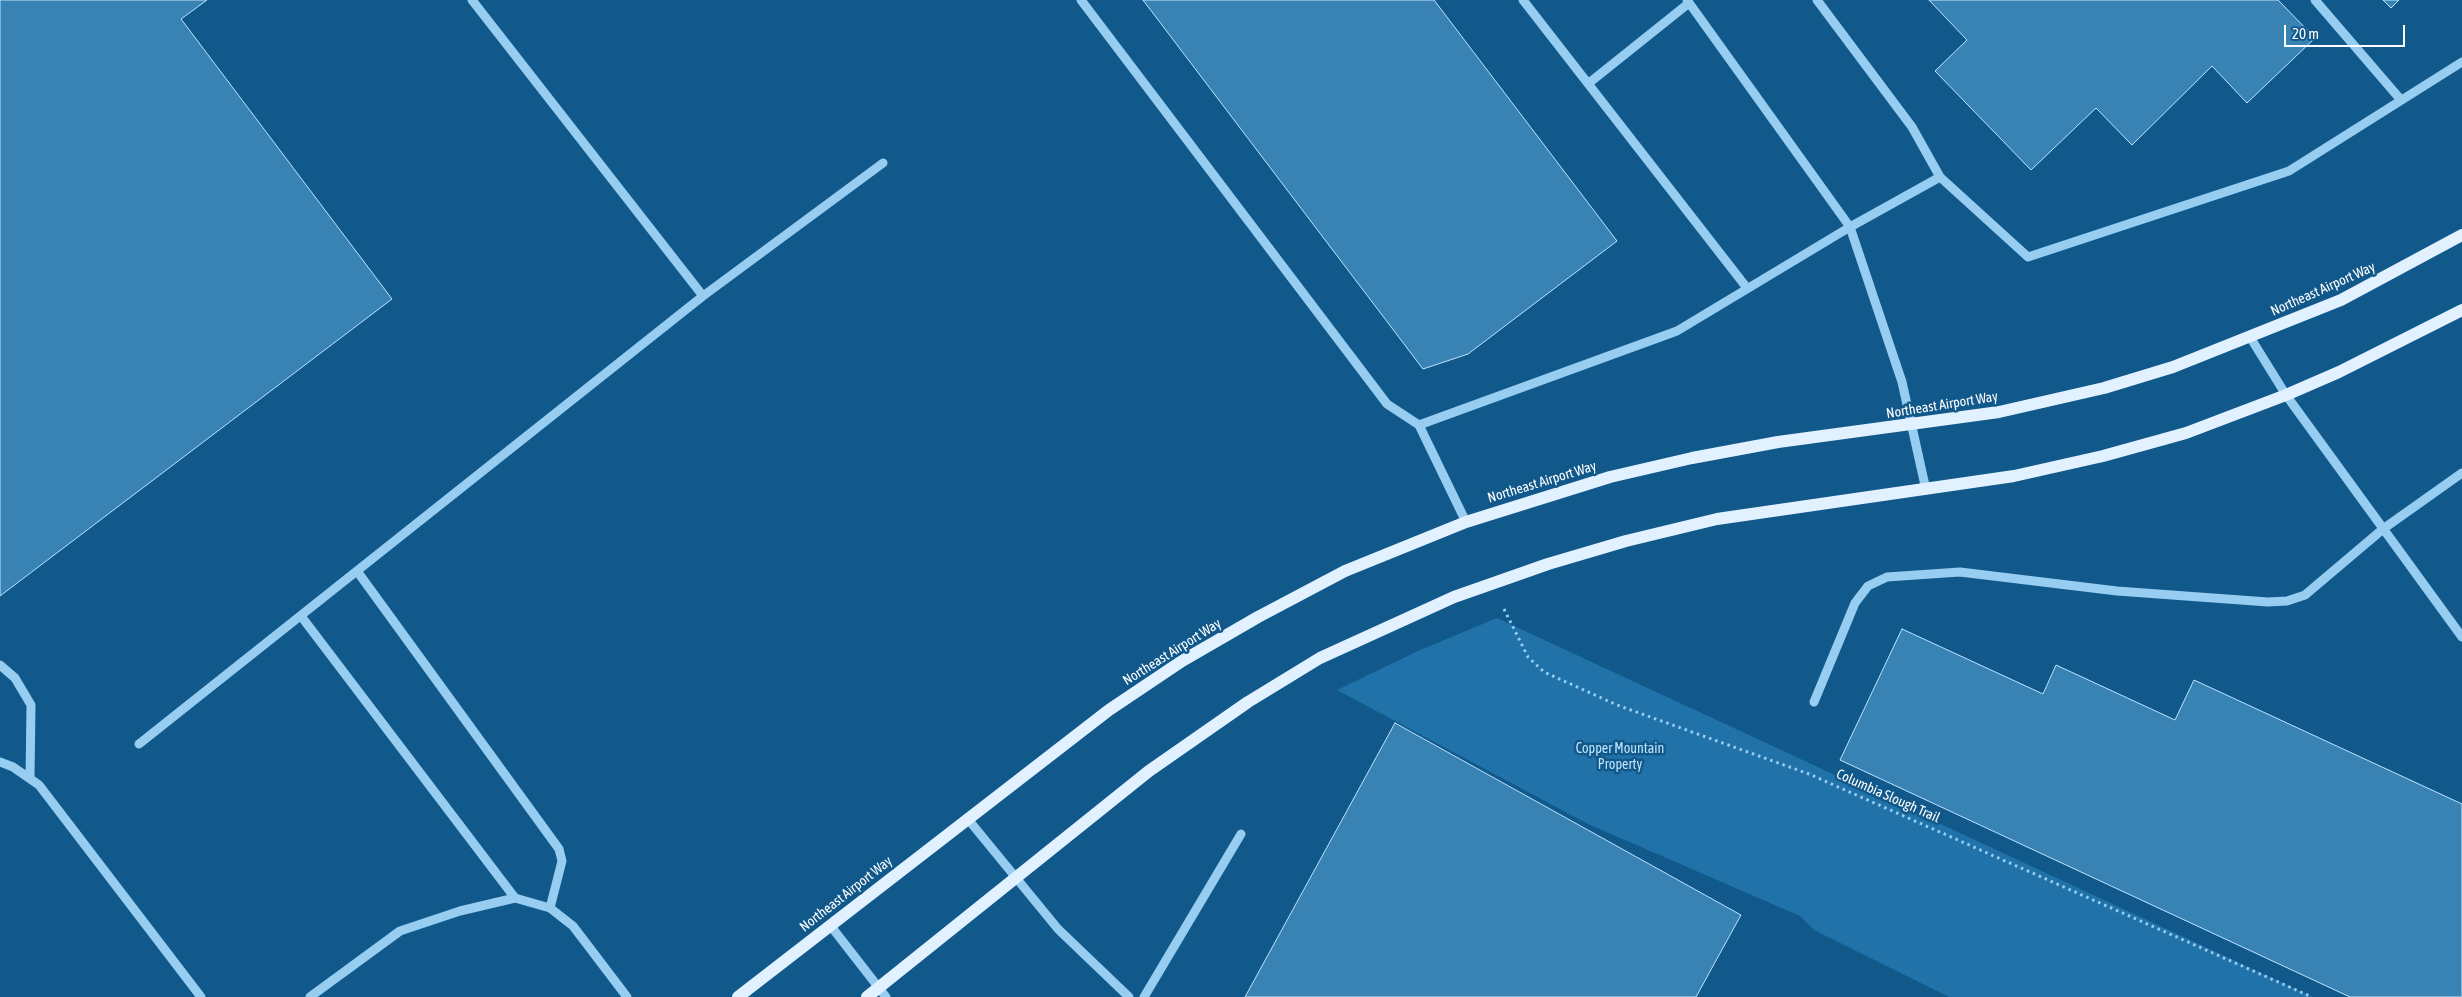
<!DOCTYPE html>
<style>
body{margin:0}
#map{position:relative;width:2462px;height:997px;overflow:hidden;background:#11588b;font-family:"Asap Condensed",sans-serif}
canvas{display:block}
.scale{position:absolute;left:2284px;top:25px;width:121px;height:22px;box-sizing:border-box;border:2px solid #fff;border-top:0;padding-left:6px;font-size:15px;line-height:18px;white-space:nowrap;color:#fff;-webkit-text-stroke:4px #11588b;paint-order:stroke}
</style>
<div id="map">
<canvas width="2462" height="997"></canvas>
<div class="scale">20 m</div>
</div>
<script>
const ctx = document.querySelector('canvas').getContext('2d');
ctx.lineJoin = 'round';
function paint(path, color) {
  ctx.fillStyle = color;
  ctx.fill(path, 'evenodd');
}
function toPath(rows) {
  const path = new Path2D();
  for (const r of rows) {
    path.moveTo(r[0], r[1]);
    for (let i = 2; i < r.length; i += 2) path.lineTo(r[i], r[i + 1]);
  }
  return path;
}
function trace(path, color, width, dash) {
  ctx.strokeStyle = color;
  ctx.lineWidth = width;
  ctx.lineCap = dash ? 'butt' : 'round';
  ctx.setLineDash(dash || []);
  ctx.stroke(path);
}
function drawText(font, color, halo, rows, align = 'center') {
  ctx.font = font + ' "Asap Condensed",sans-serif';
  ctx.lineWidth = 5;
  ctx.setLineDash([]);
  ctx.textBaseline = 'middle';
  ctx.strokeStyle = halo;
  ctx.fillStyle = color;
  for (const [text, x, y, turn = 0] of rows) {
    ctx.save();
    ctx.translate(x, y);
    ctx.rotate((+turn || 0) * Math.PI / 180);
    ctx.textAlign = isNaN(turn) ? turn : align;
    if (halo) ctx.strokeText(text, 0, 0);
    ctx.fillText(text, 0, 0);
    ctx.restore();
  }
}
paint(toPath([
 [1497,618,2313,997,1949,997,1814,930,1800,916,1588,824,1337,690,1418,651]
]), '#2072a9');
const building = toPath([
 [0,0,207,0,181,19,392,299,0,596,0,0],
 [1143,0,1434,0,1617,241,1468,354,1423,369,1143,0],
 [1929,0,2278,0,2315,38,2247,103,2212,66,2132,145,2096,108,2031,170,1935,71,1967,40,1929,0],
 [2383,0,2399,0,2391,8,2383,0],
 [1902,629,2043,694,2056,665,2175,720,2194,680,2462,804,2462,997,2350,997,1840,760,1902,629],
 [1395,723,1741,915,1696,997,1245,997,1395,723]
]);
paint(building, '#3983b4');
trace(building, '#bee4fd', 1);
trace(toPath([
 [1504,609,1528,657,1544,672,1617,705,1809,774,2312,997]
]), '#97cdf1', 3, [2.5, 4]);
trace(toPath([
 [472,0,703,296],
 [1081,0,1387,404,1419,425,1466,522],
 [1523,0,1747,288],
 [1687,0,1850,227,1902,382,1926,490],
 [1817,0,1912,127,1940,177],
 [2315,0,2401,100],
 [1589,83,1689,3],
 [2250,337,2286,395,2462,637],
 [1419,425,1677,331,1850,227,1940,177,2028,257,2289,171,2462,62],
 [357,571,559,849,562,861,550,908],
 [301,616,515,898],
 [0,665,15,678,31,705,30,778],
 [1814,702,1855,603,1868,586,1887,577,1960,572,2117,591,2268,602,2287,601,2305,595,2383,529,2462,473],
 [139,744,703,296,883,163],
 [0,762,13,767,39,785,201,997],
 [967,818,1058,929,1129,997],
 [830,925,886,997],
 [310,997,400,931,460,911,515,898,550,908,573,926,627,997],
 [1144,997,1241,834]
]), '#97cdf1', 9);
trace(toPath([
 [738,997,1109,710,1182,661,1258,617,1345,571,1466,522,1610,477,1692,458,1778,442,1999,412,2104,388,2173,367,2341,300,2462,235],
 [867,997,1149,771,1248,702,1320,658,1454,597,1548,564,1626,541,1717,519,2014,476,2103,456,2186,433,2286,395,2339,372,2462,310]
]), '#e2f1ff', 12);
drawText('14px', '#fff', '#11588b', [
 ["Northeast Airport Way",2323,289,-24],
 ["Northeast Airport Way",1942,405,-9],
 ["Northeast Airport Way",1542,482,-17],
 ["Northeast Airport Way",1172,652,-32],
 ["Columbia Slough Trail",1888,796,24],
 ["Northeast Airport Way",846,894,-38]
]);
drawText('14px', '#bee4fd', '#11588b', [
 ["Copper Mountain",1620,749],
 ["Property",1620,765]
]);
</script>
